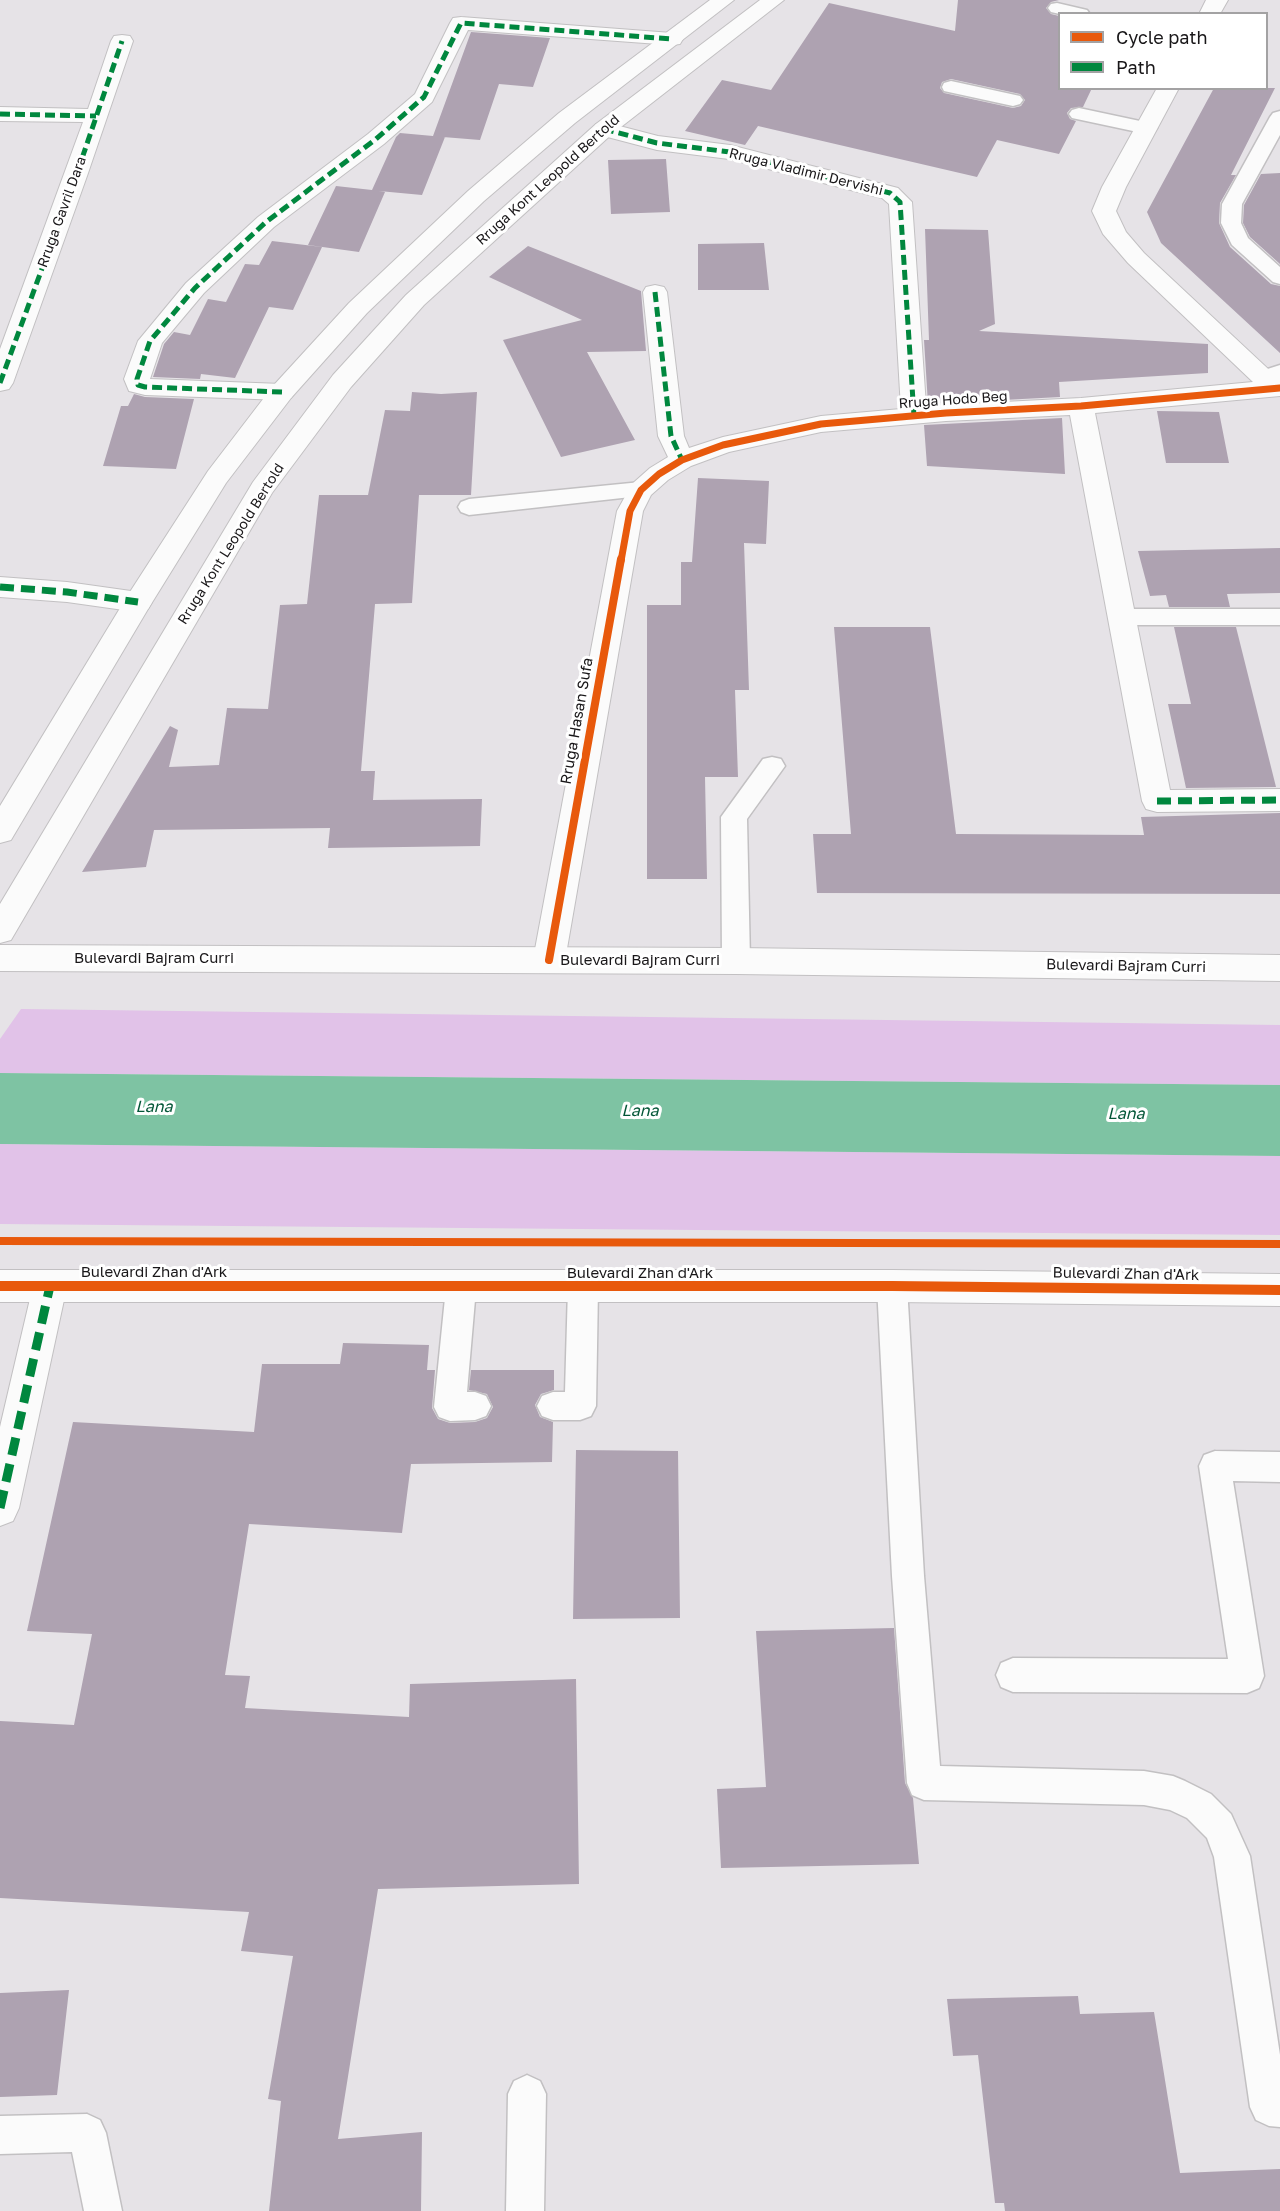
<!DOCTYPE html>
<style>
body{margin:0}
#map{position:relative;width:1280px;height:2211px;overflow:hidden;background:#e6e3e7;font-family:"Golos Text",sans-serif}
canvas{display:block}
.legend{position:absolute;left:1058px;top:12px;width:210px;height:78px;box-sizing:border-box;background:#fff;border:2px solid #a3a2a3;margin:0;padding:8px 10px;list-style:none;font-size:18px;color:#191719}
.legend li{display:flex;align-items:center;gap:12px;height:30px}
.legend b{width:30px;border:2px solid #a3a2a3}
</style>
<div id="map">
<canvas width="1280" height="2211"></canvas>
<ul class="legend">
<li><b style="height:8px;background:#e8590c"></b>Cycle path</li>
<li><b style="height:8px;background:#00873e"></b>Path</li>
</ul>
</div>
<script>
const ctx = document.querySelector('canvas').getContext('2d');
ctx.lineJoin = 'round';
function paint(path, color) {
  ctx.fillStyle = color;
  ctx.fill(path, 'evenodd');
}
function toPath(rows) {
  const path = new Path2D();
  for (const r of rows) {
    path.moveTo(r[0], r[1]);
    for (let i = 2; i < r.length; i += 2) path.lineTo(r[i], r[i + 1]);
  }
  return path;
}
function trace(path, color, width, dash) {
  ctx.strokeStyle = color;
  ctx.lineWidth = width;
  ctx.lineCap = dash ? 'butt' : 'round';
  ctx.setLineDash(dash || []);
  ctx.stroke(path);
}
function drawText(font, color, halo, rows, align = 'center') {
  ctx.font = font + ' "Golos Text",sans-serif';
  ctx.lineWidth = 6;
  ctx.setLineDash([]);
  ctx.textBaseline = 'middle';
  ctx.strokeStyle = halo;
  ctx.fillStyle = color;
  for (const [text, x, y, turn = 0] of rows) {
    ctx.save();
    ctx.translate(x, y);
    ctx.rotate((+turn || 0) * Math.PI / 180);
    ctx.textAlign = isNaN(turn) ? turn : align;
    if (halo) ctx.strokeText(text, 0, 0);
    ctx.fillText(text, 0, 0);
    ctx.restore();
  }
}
paint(toPath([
 [21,1009,1280,1025,1280,1085,0,1073,0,1039],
 [0,1144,1280,1156,1280,1235,0,1224]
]), '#e1c2e8');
paint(toPath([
 [0,1073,1280,1085,1280,1156,0,1144]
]), '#7ec3a3');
paint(toPath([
 [958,0,1059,0,1051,2,1046,8,1051,14,1059,16,1059,88,1092,88,1083,107,1071,108,1067,113,1070,119,1076,121,1059,154,997,140,977,177,758,126,745,145,685,131,722,80,771,90,829,3,955,31],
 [951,79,1020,94,1025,100,1021,106,1013,108,944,93,940,88,942,82],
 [471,32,550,38,533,87,499,84,480,140,443,137,445,137,422,195,379,191,385,192,359,252,308,245,336,186,372,190,396,137,400,133,433,136],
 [1214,88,1275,88,1231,175,1236,175,1220,203,1219,223,1230,247,1271,284,1280,286,1280,353,1161,243,1147,212],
 [666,159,670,212,611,214,608,160],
 [1280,173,1280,264,1250,237,1243,223,1244,205,1261,174],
 [925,229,988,230,995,324,979,331,1208,344,1208,373,1059,382,1060,397,928,404,924,340,929,340],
 [272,241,322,247,293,310,269,307,235,378,201,374,200,379,153,377,164,344,174,332,190,335,208,299,226,302,245,264,259,265],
 [764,243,769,290,698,290,698,244],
 [528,246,641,291,646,351,587,352,635,440,561,457,503,340,582,320,489,277],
 [412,392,441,394,477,392,471,495,419,495,412,603,375,604,361,771,375,771,373,800,482,799,480,846,328,848,330,828,154,830,146,867,82,872,170,726,178,730,169,767,219,765,227,708,268,709,280,605,307,604,319,495,368,495,385,410,410,411],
 [134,394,145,397,194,399,176,469,103,466,121,406,128,406],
 [1157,411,1219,412,1229,463,1166,463],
 [1062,418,1065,474,927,466,924,425],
 [698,478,769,481,766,544,744,543,749,690,735,690,738,777,705,777,707,879,647,879,647,605,681,605,681,562,692,562],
 [1280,548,1280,593,1227,594,1230,607,1169,607,1166,595,1150,596,1138,551],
 [834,627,930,627,956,834,1144,835,1141,817,1280,813,1280,894,817,893,813,834,851,834],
 [1174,627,1236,627,1276,787,1186,788,1168,704,1191,704],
 [343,1343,429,1345,427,1370,435,1370,432,1408,438,1419,450,1423,475,1422,487,1418,493,1407,487,1394,469,1390,471,1370,554,1370,554,1390,541,1394,535,1405,540,1417,553,1422,552,1462,411,1464,402,1533,249,1524,225,1675,250,1676,245,1708,409,1717,410,1684,576,1679,579,1884,378,1889,338,2139,422,2132,421,2211,269,2211,281,2101,268,2099,293,1956,241,1951,249,1912,0,1898,0,1721,74,1725,92,1634,27,1631,73,1422,254,1432,262,1364,340,1364],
 [576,1450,678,1451,680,1618,573,1619],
 [894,1628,905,1783,913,1798,919,1864,721,1868,717,1789,766,1787,756,1631],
 [69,1990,57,2095,0,2097,0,1993],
 [1078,1996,1080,2014,1154,2012,1180,2173,1280,2169,1280,2211,1005,2211,1004,2203,995,2203,978,2055,953,2056,947,1999]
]), '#aea2b1');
const lane = toPath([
 [1057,3,1087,10,1090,14,1060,14,1051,12,1048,8,1051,4,1057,3],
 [951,81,1020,96,1023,100,1020,104,1013,106,944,91,942,87,944,83,951,81],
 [1079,108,1154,124,1157,128,1154,132,1147,134,1072,118,1069,114,1072,110,1079,108],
 [1280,111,1280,135,1242,204,1241,223,1248,238,1280,267,1280,284,1273,282,1232,245,1221,223,1222,204,1270,117,1273,113,1280,111],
 [1280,365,1280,380,1263,385,1255,383,1252,378,1255,373,1280,365],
 [641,482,649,485,652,490,649,495,469,515,461,512,458,507,461,502,469,499,641,482],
 [1122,609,1280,609,1280,625,1122,625,1114,623,1110,617,1114,611,1122,609],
 [772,757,781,759,785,766,747,819,750,961,746,969,736,972,726,969,722,961,721,817,763,759,772,757],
 [892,1273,903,1277,907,1286,924,1576,940,1766,1144,1771,1173,1776,1185,1781,1211,1794,1231,1814,1250,1856,1280,2055,1280,2127,1269,2126,1256,2120,1250,2107,1214,1857,1207,1838,1187,1818,1170,1810,1144,1805,924,1800,912,1795,907,1783,892,1576,877,1286,881,1277,892,1273],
 [461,1275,472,1279,476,1288,467,1392,475,1392,486,1396,491,1406,486,1416,475,1420,450,1421,439,1417,434,1407,446,1288,450,1279,461,1275],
 [583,1275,594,1279,598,1288,596,1406,591,1416,580,1420,553,1420,542,1416,537,1406,542,1396,553,1392,565,1392,568,1288,572,1279,583,1275],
 [1215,1451,1280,1452,1280,1482,1233,1481,1264,1676,1259,1688,1247,1693,1013,1692,1001,1687,996,1675,1001,1663,1013,1658,1228,1659,1199,1466,1204,1455,1215,1451],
 [527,2075,540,2081,546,2094,544,2211,506,2211,508,2094,514,2081,527,2075],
 [87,2114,100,2120,106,2133,122,2211,84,2211,72,2152,0,2154,0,2116,87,2114]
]);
const street = toPath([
 [1206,0,1228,0,1220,14,1199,14,1206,0],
 [461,17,672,33,680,34,683,39,680,44,672,45,468,30,432,102,384,144,274,227,204,293,162,343,150,379,282,384,291,386,295,392,291,398,282,400,145,395,129,391,124,379,138,341,186,283,258,217,368,134,415,94,450,23,453,18,461,17],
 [122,35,130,36,133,41,87,176,13,383,9,389,0,391,0,349,83,122,0,121,0,107,88,109,111,41,114,36,122,35],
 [1157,88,1179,88,1126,187,1116,211,1126,232,1144,253,1280,380,1280,396,1095,413,1170,790,1280,789,1280,811,1157,812,1146,809,1142,801,1070,415,946,421,821,432,729,452,691,466,668,480,651,495,643,511,565,960,560,969,549,973,538,969,533,960,617,511,632,484,650,468,668,457,658,436,643,292,646,287,655,285,664,287,667,292,684,436,689,448,723,437,821,416,901,409,889,204,882,198,729,159,657,150,596,134,593,129,596,124,604,122,658,136,730,145,898,188,912,202,926,406,1081,398,1253,382,1128,263,1103,234,1092,211,1102,187,1157,88],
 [0,577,67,582,138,592,148,595,152,602,148,609,138,612,67,602,0,597,0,577],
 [50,1270,62,1275,67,1286,19,1508,13,1521,0,1526,0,1427,33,1286,38,1275,50,1270]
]);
const secondary = toPath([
 [710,0,734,0,575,123,484,201,367,313,291,398,226,483,148,609,11,840,0,843,0,806,128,595,208,471,273,386,349,303,468,191,559,113,710,0],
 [760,0,784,0,612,134,424,305,351,387,272,493,11,940,0,943,0,904,253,482,333,375,406,295,596,124,760,0]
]);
const primary = toPath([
 [0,945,736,948,1280,955,1280,981,736,974,0,971,0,945],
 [0,1270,892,1270,1280,1274,1280,1306,892,1302,0,1302,0,1270]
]);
trace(lane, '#c2c0c2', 3);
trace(street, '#c2c0c2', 2);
trace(secondary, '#c2c0c2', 2);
trace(primary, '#c2c0c2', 2);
paint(lane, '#fbfbfb');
paint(street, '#fbfbfb');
paint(secondary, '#fbfbfb');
paint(primary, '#fbfbfb');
trace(toPath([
 [0,114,96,116],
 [604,129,657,143,730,152,890,193,900,202,914,416],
 [655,292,671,436,682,460],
 [0,383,76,176,122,41],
 [282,392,145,387,138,385,137,379,150,341,195,288,266,222,376,139,424,97,461,23,672,39]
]), '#00873e', 5, [10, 5]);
trace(toPath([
 [0,587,67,592,138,602],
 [1157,801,1280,800]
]), '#00873e', 7, [14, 7]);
trace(toPath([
 [0,1508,50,1286]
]), '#00873e', 9, [18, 9]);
trace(toPath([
 [621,561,630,511,641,490,659,474,682,460,723,445,821,424,946,413,1081,406,1280,388]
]), '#e8590c', 7);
trace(toPath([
 [549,960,621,559],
 [0,1241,1280,1244]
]), '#e8590c', 8);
trace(toPath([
 [0,1286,892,1286,1280,1290]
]), '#e8590c', 10);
drawText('14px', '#191719', '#fff', [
 ["Rruga Vladimir Dervishi",806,172,14],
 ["Rruga Kont Leopold Bertold",548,180,-42],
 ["Rruga Gavril Dara",62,212,-70],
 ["Rruga Hodo Beg",953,400,-4],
 ["Rruga Kont Leopold Bertold",231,544,-58]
]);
drawText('15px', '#191719', '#fff', [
 ["Rruga Hasan Sufa",577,721,-80],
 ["Bulevardi Bajram Curri",154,958],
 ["Bulevardi Bajram Curri",640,960],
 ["Bulevardi Bajram Curri",1126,966,1],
 ["Bulevardi Zhan d'Ark",154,1272],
 ["Bulevardi Zhan d'Ark",640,1273],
 ["Bulevardi Zhan d'Ark",1126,1274,1]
]);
drawText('italic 16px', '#035637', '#fff', [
 ["Lana",154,1107],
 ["Lana",640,1111],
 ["Lana",1126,1114]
]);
</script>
